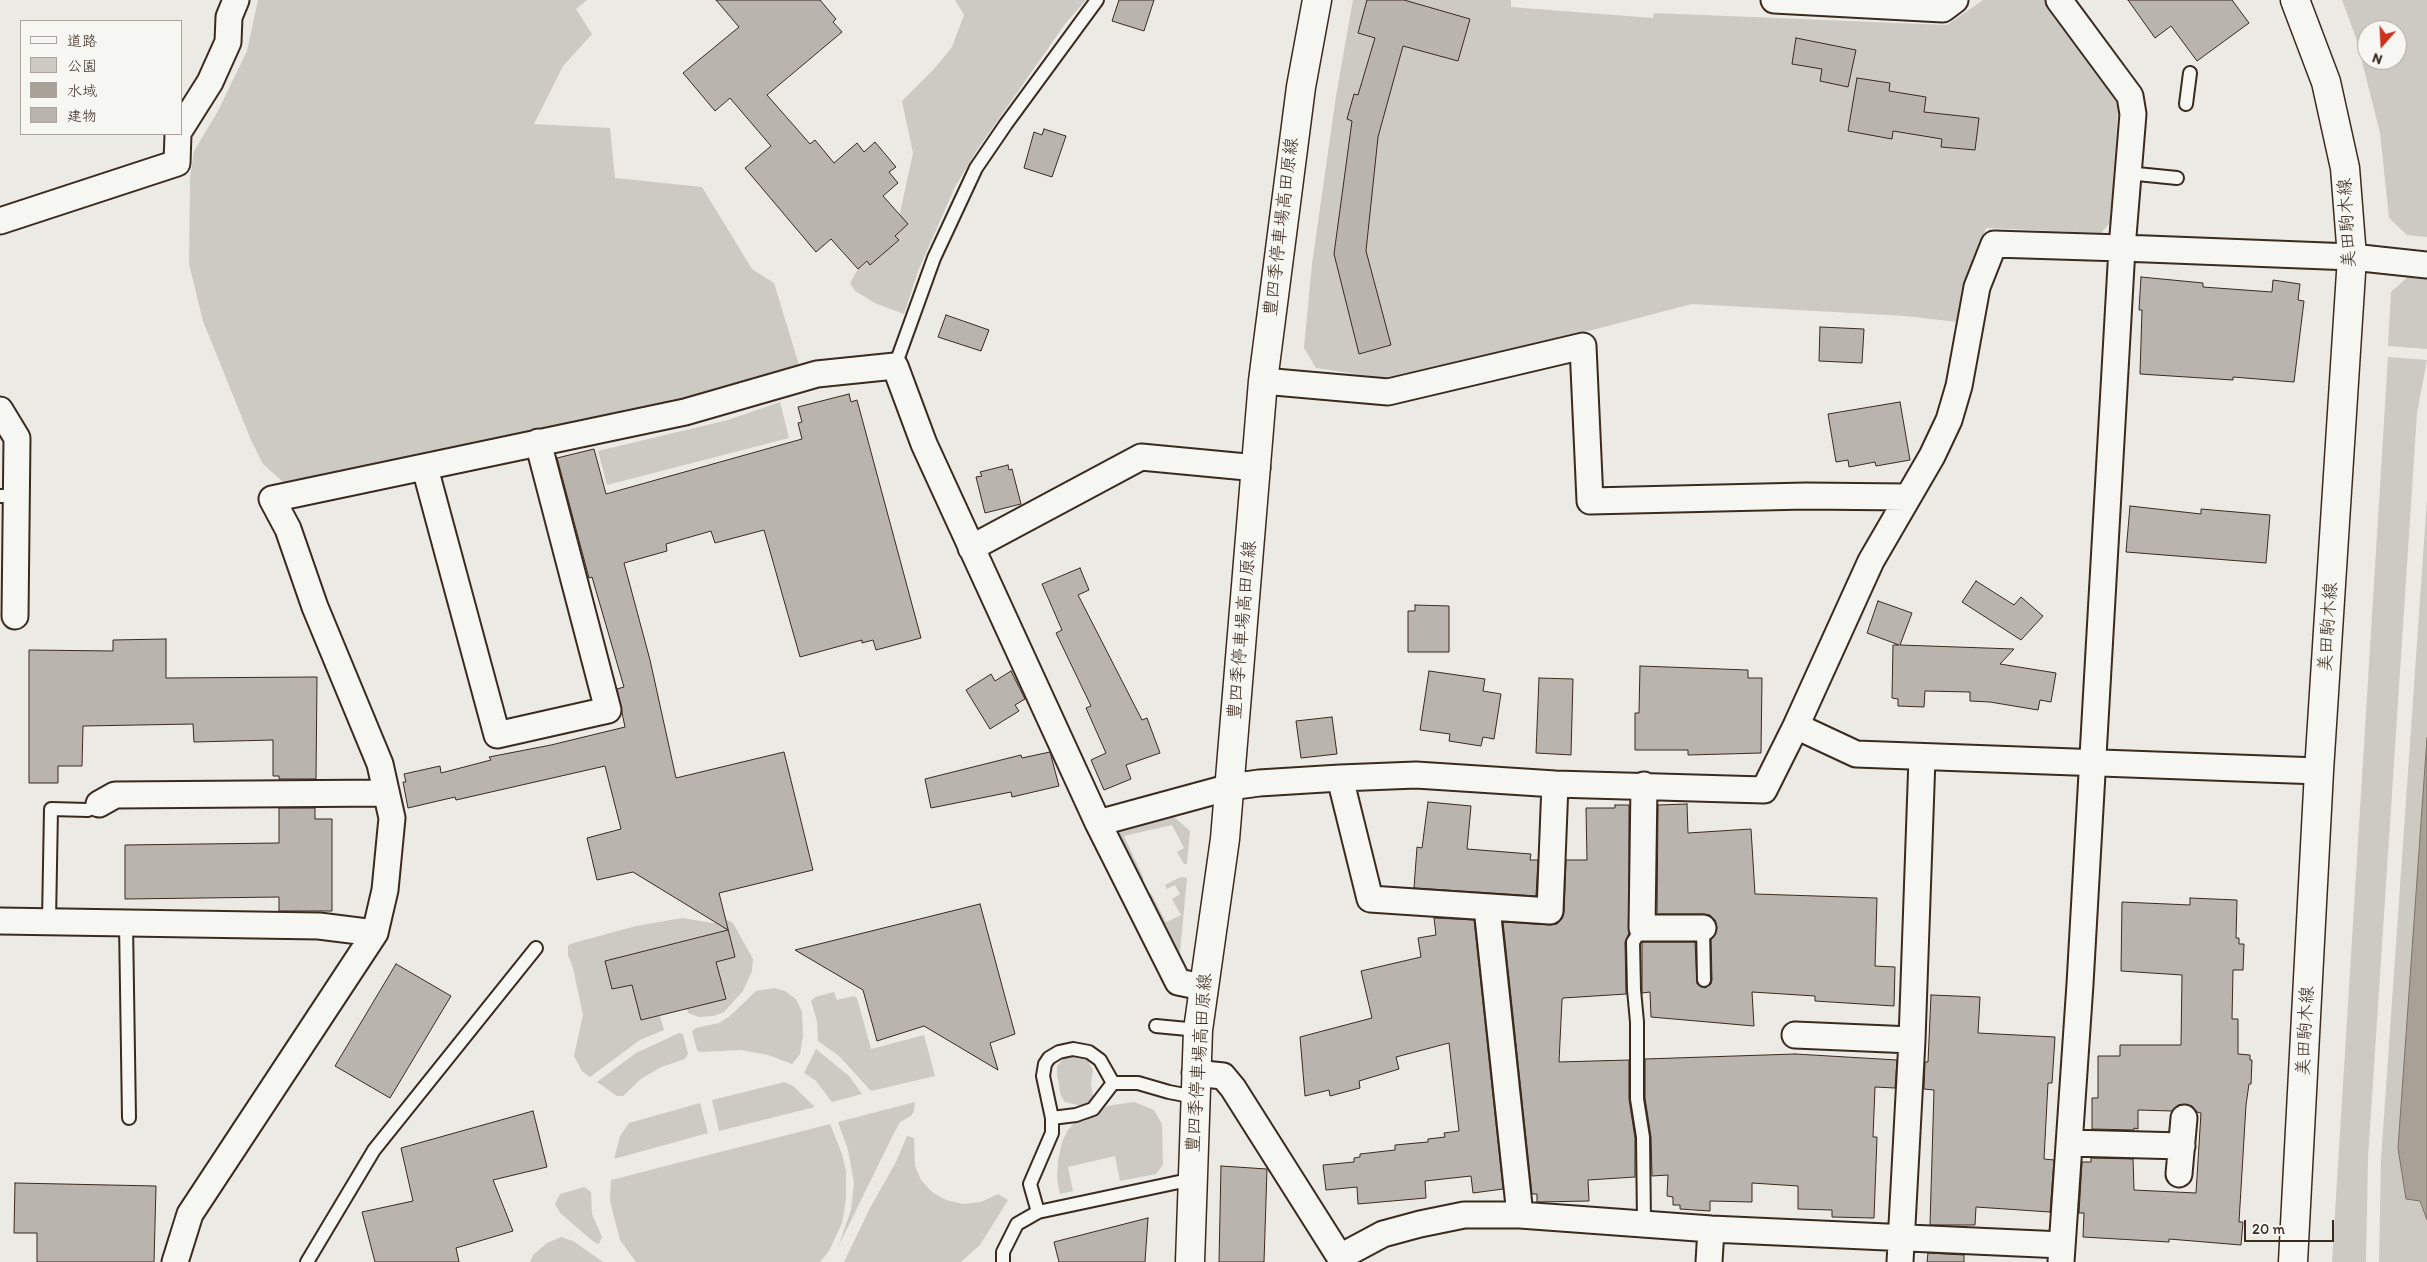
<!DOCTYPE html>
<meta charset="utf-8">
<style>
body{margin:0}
#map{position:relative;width:2427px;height:1262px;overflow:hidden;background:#ebeae5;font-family:Itim,"Klee One",sans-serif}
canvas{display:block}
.legend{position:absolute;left:20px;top:20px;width:162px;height:115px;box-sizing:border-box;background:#f6f6f2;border:1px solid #aba49d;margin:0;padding:6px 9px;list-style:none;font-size:15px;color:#3b2a1e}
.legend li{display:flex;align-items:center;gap:10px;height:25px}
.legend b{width:25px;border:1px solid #aba49d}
.north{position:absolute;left:2357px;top:20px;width:50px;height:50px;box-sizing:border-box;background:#f6f6f2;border:1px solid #aba49d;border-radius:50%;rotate:199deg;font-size:14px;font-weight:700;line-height:20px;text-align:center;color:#3b2a1e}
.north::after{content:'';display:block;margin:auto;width:18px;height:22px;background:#c8321e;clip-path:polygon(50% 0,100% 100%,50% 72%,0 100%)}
.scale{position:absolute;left:2244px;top:1220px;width:90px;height:22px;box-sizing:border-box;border:2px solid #3b2a1e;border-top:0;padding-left:6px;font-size:15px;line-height:18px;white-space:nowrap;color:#3b2a1e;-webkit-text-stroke:4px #f6f6f2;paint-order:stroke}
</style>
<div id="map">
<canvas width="2427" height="1262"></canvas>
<ul class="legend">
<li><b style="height:6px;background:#f6f6f2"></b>道路</li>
<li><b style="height:14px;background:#cdcac4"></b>公園</li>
<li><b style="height:14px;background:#a8a198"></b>水域</li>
<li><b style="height:14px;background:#bab4ae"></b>建物</li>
</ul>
<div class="north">N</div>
<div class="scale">20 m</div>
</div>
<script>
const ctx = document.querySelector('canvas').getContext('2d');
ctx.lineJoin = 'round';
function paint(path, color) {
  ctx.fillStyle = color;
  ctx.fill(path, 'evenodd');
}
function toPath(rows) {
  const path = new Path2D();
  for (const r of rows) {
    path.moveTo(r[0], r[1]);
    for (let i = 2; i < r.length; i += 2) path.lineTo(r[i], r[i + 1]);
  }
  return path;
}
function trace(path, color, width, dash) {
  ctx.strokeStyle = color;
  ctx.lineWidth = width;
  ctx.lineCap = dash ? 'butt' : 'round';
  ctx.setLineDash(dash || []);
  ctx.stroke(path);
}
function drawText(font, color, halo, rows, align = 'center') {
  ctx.font = font + ' Itim,"Klee One",sans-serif';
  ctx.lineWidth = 4.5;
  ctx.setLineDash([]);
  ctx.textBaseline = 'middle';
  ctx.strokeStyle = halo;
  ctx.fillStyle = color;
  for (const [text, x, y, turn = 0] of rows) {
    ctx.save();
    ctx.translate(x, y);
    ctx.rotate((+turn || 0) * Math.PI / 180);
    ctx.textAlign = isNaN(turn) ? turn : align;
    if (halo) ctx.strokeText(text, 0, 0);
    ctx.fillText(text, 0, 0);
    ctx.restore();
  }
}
paint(toPath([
 [258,0,587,0,576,9,592,34,563,66,534,124,610,128,615,178,702,187,752,269,774,283,799,365,727,392,332,481,283,482,263,464,251,440,203,321,189,264,190,178,194,151,218,111,247,51],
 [955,0,1086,0,1065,24,977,150,955,187,918,271,904,314,877,304,855,291,850,283,858,269,898,239,895,236,913,153,902,101,934,69,952,47,964,15],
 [1353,0,1511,0,1511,7,1653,18,1654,13,1947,25,1983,0,2045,0,2115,94,2118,111,2110,223,2101,233,1986,228,1964,288,1958,322,1905,316,1692,304,1596,329,1383,378,1316,368,1304,348,1312,264,1336,96],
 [2342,0,2427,0,2427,237,2407,235,2389,218,2380,133,2356,38],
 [2367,30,2397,30,2397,60,2367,60],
 [2409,276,2427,278,2427,349,2388,346,2391,292],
 [2388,357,2427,360,2417,413,2368,1158,2366,1262,2332,1262],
 [780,402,789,438,607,485,598,451,728,420],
 [2427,499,2427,738,2398,1148,2427,1220,2427,1262,2379,1262,2381,1159],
 [1174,817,1190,831,1187,864,1184,864,1177,852,1184,848,1172,825,1124,836,1144,879,1141,881,1117,833],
 [1181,877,1187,878,1179,963,1148,895,1151,893,1166,922,1181,915,1172,899,1180,894,1175,885,1167,889,1165,885],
 [682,918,713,923,727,920,733,923,753,959,752,971,743,991,724,1012,713,1016,699,1017,688,1013,687,1009,726,999,716,962,735,957,728,930,605,961,612,989,632,985,641,1020,660,1016,664,1030,640,1040,590,1077,582,1071,574,1056,583,1015,573,968,568,955,568,946,570,944,636,926],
 [774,988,785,991,796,999,802,1012,803,1036,800,1054,792,1064,768,1055,741,1050,700,1052,697,1050,692,1031,696,1028,719,1023,730,1016,756,991],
 [834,992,837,1000,854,996,857,998,871,1049,924,1035,935,1076,871,1091,839,1056,818,1041,817,1021,811,1001,815,997],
 [679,1033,683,1034,688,1054,685,1059,661,1067,641,1079,623,1096,617,1096,597,1082,636,1053],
 [816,1049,849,1076,862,1094,832,1102,816,1081,804,1073],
 [1071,1056,1079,1056,1087,1060,1093,1070,1091,1084,1093,1096,1090,1102,1081,1106,1065,1102,1061,1096,1057,1075,1057,1066,1062,1060],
 [785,1082,793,1086,815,1107,719,1131,712,1100],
 [915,1102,914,1111,911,1116,900,1122,894,1133,838,1247,851,1210,854,1183,848,1150,838,1122],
 [1134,1102,1154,1110,1162,1124,1163,1165,1156,1174,1120,1181,1115,1156,1068,1167,1073,1191,1060,1194,1057,1178,1058,1161,1062,1142,1068,1130,1074,1123,1085,1121,1107,1106],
 [700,1103,708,1133,614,1159,620,1136,629,1123],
 [830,1124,842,1154,846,1171,846,1200,842,1223,829,1251,820,1262,636,1262,620,1240,610,1201,611,1180],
 [907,1136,914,1138,915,1166,921,1180,932,1192,946,1200,963,1204,981,1202,998,1194,1008,1200,980,1245,961,1262,844,1262,870,1208,896,1162],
 [584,1187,591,1192,592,1214,602,1237,599,1244,594,1242,560,1213,555,1204,560,1194],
 [561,1237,573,1241,603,1262,530,1262,534,1254,547,1243]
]), '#cdcac4');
const water = toPath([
 [2427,738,2427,1220,2420,1201,2406,1199,2398,1148,2427,738]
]);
paint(water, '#a8a198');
trace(water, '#7c7167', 1);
const building = toPath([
 [716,0,820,0,836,19,833,22,842,32,767,95,810,144,815,140,834,163,857,143,864,152,875,142,896,167,889,172,898,183,883,196,908,224,895,236,899,240,870,265,867,261,858,269,831,239,816,252,745,168,771,146,730,98,715,111,683,73,739,27,716,0],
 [1119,0,1154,0,1144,31,1112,21,1119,0],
 [1367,0,1404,0,1470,19,1458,61,1403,46,1378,137,1366,251,1391,345,1359,354,1334,254,1352,121,1347,119,1354,94,1358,95,1375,38,1358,33,1367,0],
 [2128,0,2232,0,2249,23,2197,61,2171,26,2155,38,2128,0],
 [1796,38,1856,50,1848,87,1820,81,1822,69,1792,64,1796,38],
 [1857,78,1890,83,1889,91,1926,97,1924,112,1979,118,1975,150,1941,147,1942,139,1893,131,1892,139,1848,131,1857,78],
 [1044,129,1066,136,1052,177,1024,168,1034,132,1042,135,1044,129],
 [2141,277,2203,283,2203,287,2272,292,2273,280,2300,284,2298,300,2304,301,2294,382,2233,377,2233,380,2140,374,2142,310,2139,310,2141,277],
 [946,315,989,330,981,351,938,337,946,315],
 [1820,327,1864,329,1862,363,1819,361,1820,327],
 [849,394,851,402,857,400,921,638,876,650,873,640,862,643,862,640,800,657,764,530,715,543,711,531,666,544,667,551,624,563,650,660,676,778,784,752,813,870,719,893,735,957,716,962,726,999,641,1020,632,985,612,989,605,961,728,930,633,872,597,880,587,838,621,829,605,766,456,800,455,797,408,808,403,782,406,782,404,774,440,766,441,773,491,760,489,757,551,745,625,727,617,689,624,687,592,577,589,578,557,458,594,449,606,494,802,439,798,423,802,422,798,407,849,394],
 [1900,402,1910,460,1876,466,1875,462,1849,467,1848,460,1836,462,1828,414,1900,402],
 [1008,465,1009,470,1012,469,1021,504,985,513,976,477,982,476,980,472,1008,465],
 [2130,506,2201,514,2201,509,2270,515,2266,563,2126,552,2130,506],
 [1080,568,1089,590,1078,595,1142,720,1147,718,1160,753,1126,765,1131,779,1104,790,1091,760,1106,753,1086,708,1091,706,1056,633,1062,630,1042,584,1080,568],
 [1976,581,2014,605,2021,597,2043,616,2021,640,1962,602,1976,581],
 [1878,601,1912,613,1900,645,2014,649,2000,664,2056,673,2051,702,2040,700,2038,710,1990,702,1970,701,1970,692,1925,691,1924,707,1898,706,1898,699,1892,698,1893,645,1899,645,1867,633,1878,601],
 [1415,605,1449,606,1449,652,1408,652,1408,611,1415,611,1415,605],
 [166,639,166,678,317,677,316,779,279,779,279,776,273,776,273,740,194,742,193,724,83,726,82,766,58,766,58,783,29,783,29,650,113,651,113,640,166,639],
 [1640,666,1748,670,1748,678,1762,678,1761,753,1688,755,1688,750,1635,750,1635,713,1639,713,1640,666],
 [1011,671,1025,699,1015,705,1019,711,990,729,966,690,991,674,995,681,1011,671],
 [1429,671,1485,679,1483,691,1501,694,1494,739,1483,737,1481,746,1449,741,1450,734,1420,730,1429,671],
 [1539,678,1573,679,1571,755,1536,753,1539,678],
 [1332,717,1337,754,1301,758,1296,721,1332,717],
 [1050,752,1059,786,1012,797,1011,792,931,808,925,779,1021,755,1022,758,1050,752],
 [1428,802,1471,806,1467,849,1531,854,1530,860,1538,860,1536,896,1414,888,1417,847,1422,848,1428,802],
 [1687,804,1688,833,1751,829,1755,894,1877,898,1875,966,1895,967,1894,1006,1815,1001,1815,996,1752,992,1754,1026,1651,1017,1650,992,1642,993,1642,942,1695,942,1697,984,1705,988,1711,984,1712,980,1711,939,1717,928,1715,920,1710,915,1703,914,1657,914,1658,805,1687,804],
 [1615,805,1629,805,1629,933,1625,942,1626,994,1563,998,1562,1000,1559,1062,1629,1060,1629,1099,1635,1138,1635,1177,1588,1180,1589,1201,1537,1202,1537,1194,1532,1194,1503,922,1550,925,1557,924,1562,919,1564,912,1566,860,1587,860,1586,808,1615,808,1615,805],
 [279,808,315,808,315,819,332,819,332,911,279,911,279,897,125,899,125,845,279,843,279,808],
 [2190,898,2237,900,2236,938,2239,938,2239,944,2244,944,2243,970,2233,970,2232,1019,2238,1019,2238,1054,2250,1055,2250,1060,2252,1060,2251,1084,2249,1084,2246,1105,2239,1222,2243,1222,2241,1245,2169,1239,2169,1242,2083,1237,2084,1213,2079,1213,2082,1162,2091,1162,2091,1158,2133,1159,2134,1190,2196,1193,2201,1113,2197,1112,2192,1106,2178,1105,2172,1111,2138,1110,2138,1129,2134,1128,2134,1130,2092,1129,2092,1098,2098,1098,2098,1056,2120,1056,2120,1045,2181,1045,2182,975,2121,971,2122,902,2190,905,2190,898],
 [980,904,1015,1034,990,1043,998,1070,924,1026,877,1041,863,990,795,950,980,904],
 [1434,918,1474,920,1503,1189,1473,1193,1471,1176,1425,1181,1426,1198,1358,1204,1357,1187,1326,1190,1323,1165,1354,1162,1354,1158,1360,1157,1360,1154,1395,1150,1395,1145,1428,1142,1428,1139,1445,1137,1444,1133,1459,1131,1449,1043,1396,1057,1399,1069,1359,1081,1360,1088,1330,1096,1329,1090,1305,1096,1300,1037,1372,1018,1361,971,1421,957,1418,938,1436,935,1434,918],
 [396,964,451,996,390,1098,335,1066,396,964],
 [1931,995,1980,997,1978,1033,2055,1037,2052,1083,2048,1083,2044,1159,2054,1160,2050,1212,1976,1207,1975,1225,1930,1225,1934,1090,1924,1089,1925,1062,1928,1062,1931,995],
 [1795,1054,1897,1060,1895,1088,1875,1087,1873,1137,1877,1137,1874,1218,1832,1217,1832,1210,1798,1209,1798,1186,1752,1183,1752,1202,1710,1201,1710,1211,1680,1209,1680,1205,1673,1205,1673,1197,1667,1196,1668,1175,1652,1176,1651,1137,1645,1098,1645,1059,1795,1054],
 [533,1111,547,1167,493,1180,513,1231,456,1248,459,1262,375,1262,362,1212,413,1201,401,1148,533,1111],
 [1221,1166,1267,1169,1264,1262,1219,1262,1221,1166],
 [15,1183,156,1186,154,1262,37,1262,37,1233,14,1233,15,1183],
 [1148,1218,1145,1262,1059,1262,1054,1242,1148,1218],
 [1928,1253,1964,1255,1964,1262,1927,1262,1928,1253]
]);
paint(building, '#bab4ae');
trace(building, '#3b2a1e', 1);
const lane = toPath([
 [2186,104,2190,73],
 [2127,173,2177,178],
 [895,366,934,258,976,168,1006,124,1097,0],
 [0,496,16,496],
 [49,921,51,809,88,810,99,804],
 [126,923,129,1118],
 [1642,928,1633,942,1634,990,1637,1022,1637,1099,1643,1137,1644,1223],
 [1703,928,1704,980],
 [1156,1026,1198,1030],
 [1052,1118,1043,1076,1045,1064,1049,1058,1059,1052,1073,1049,1089,1052,1100,1060,1113,1083],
 [1038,1212,1030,1184,1052,1133,1052,1118,1076,1115,1093,1109,1113,1083,1138,1083,1169,1092,1195,1097],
 [307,1262,374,1150,536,948],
 [1003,1262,1003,1252,1017,1224,1038,1212,1193,1179]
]);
const street = toPath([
 [1774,0,1943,9,1955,0],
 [181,128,210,82,228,42,229,17,236,0],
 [0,221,177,163,178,134],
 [1263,381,1388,392,1583,346,1590,501,1806,496,1907,497],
 [0,410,17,438,15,616],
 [425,468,497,735,608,710,538,442],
 [971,548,1141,457,1257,468],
 [1796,726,1856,754,2319,771],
 [1340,778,1370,899,1550,911,1555,784],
 [1644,785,1642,928,1703,928],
 [99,804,115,795,386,793],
 [1098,823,1230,787,1259,783,1340,778,1416,775,1555,784,1764,790,1796,726,1871,561,1932,456,1949,420,1959,386,1977,287,1994,244,2122,248,2133,114,2130,96,2059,0],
 [1487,908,1520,1215],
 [0,921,319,926,375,933],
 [1795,1035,1912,1040],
 [1195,1073,1223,1076,1233,1088,1343,1262],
 [2070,1143,2182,1146],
 [2179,1174,2184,1118],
 [1340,1257,1383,1234,1420,1224,1464,1215,1520,1215,1711,1229,2062,1245],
 [175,1262,190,1214,375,933,385,890,392,818,380,764,315,607,288,529,272,499,685,412,817,374,895,366,924,444,1098,823,1178,982,1202,987],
 [1709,1262,1711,1229],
 [1900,1262,1912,1040,1922,758],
 [2061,1262,2080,984,2122,248,2352,257,2427,265]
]);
const secondary = toPath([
 [1190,1262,1198,1030,1225,839,1263,381,1301,87,1317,0],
 [2293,1262,2319,771,2352,257,2345,168,2326,82,2295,0]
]);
trace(lane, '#3b2a1e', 16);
trace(street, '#3b2a1e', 29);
trace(secondary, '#3b2a1e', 31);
trace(lane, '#f6f6f2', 12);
trace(street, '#f6f6f2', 25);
trace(secondary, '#f6f6f2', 28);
drawText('18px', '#3b2a1e', '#f6f6f2', [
 ["美田駒木線",2348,223,-93],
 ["豊四季停車場高田原線",1282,227,-83],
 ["美田駒木線",2329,627,-86],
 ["豊四季停車場高田原線",1243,630,-85],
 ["美田駒木線",2306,1031,-87],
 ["豊四季停車場高田原線",1200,1063,-86]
]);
</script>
